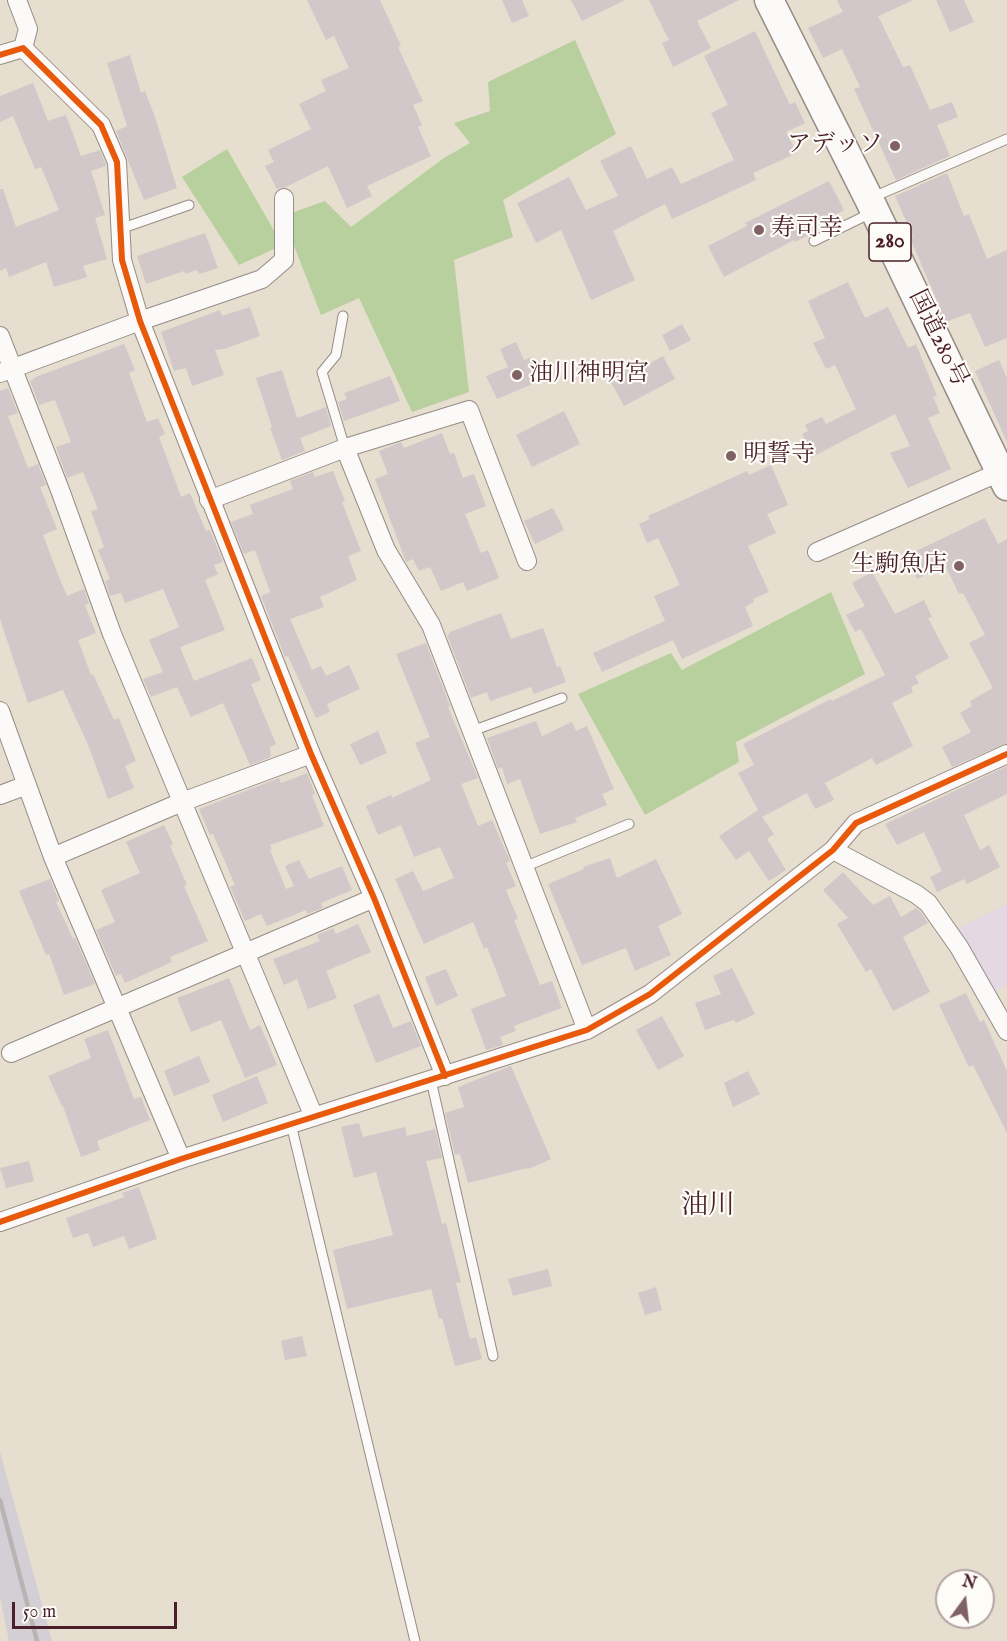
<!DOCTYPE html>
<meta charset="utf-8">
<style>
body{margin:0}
#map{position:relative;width:1007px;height:1641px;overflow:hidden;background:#e6dece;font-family:"IM FELL English",serif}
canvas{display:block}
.north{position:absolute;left:935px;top:1569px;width:60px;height:60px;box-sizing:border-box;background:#fdfcf7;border:2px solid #b5a4a5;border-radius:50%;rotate:15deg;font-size:16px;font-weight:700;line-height:24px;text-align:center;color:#4a1f2b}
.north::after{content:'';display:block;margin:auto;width:21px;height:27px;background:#816264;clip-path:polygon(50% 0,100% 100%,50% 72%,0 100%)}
.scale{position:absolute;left:12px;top:1602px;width:165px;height:27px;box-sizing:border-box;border:3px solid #4a1f2b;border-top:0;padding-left:8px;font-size:18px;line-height:21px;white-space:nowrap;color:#4a1f2b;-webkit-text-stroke:4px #fdfcf7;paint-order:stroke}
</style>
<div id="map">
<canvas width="1007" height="1641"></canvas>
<div class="north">N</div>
<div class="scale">50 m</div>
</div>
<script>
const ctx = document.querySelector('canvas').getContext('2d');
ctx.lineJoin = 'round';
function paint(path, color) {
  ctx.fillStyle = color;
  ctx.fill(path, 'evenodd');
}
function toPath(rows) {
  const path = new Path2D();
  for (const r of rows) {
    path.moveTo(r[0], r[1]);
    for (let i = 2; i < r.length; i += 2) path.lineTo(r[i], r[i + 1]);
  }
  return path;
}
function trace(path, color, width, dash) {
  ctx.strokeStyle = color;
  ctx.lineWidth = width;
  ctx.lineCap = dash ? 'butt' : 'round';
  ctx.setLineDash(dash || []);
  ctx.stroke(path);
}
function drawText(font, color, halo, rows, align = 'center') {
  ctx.font = font + ' "IM FELL English","Noto Serif JP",serif';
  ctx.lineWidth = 4.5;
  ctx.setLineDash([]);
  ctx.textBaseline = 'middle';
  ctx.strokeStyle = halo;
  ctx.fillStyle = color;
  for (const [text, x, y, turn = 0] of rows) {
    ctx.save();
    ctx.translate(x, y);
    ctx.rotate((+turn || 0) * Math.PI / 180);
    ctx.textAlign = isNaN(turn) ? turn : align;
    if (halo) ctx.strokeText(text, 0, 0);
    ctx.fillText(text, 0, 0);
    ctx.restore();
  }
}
paint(toPath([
 [1007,904,1007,985,994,992,957,929]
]), '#e3d8e3');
paint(toPath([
 [0,1452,52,1641,9,1641,0,1597]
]), '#d4ced5');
paint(toPath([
 [575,40,616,134,503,200,513,237,454,260,469,392,412,412,359,298,321,315,291,238,294,212,325,201,351,227,444,158,470,143,454,123,490,111,488,82],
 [227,149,276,234,274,249,239,265,182,177],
 [831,592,865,674,736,742,739,762,645,815,578,694,671,653,682,670]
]), '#b8d09d');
paint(toPath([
 [307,0,380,0,401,46,398,47,423,101,413,105,422,125,418,127,431,156,367,186,372,196,347,208,328,166,286,187,277,189,265,166,274,162,268,150,311,129,299,104,326,91,321,80,349,68,334,36,326,40],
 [502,0,522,0,529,16,512,23],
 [571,0,625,0,582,21],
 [649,0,739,0,697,21,711,48,673,67,662,43,669,40],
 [837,0,914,0,878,16,903,67,910,65,930,110,952,102,958,117,937,125,950,156,896,180,854,89,860,87,842,49,823,58,808,28,843,12],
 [936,0,964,0,974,22,950,32],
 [755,31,790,105,795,102,805,123,786,132,797,153,753,173,756,180,672,219,665,204,613,231,635,280,591,300,561,230,536,243,517,203,569,177,586,210,618,196,600,161,631,146,647,179,672,167,681,184,734,160,711,113,728,105,704,56],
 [130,55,141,93,145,91,156,120,177,188,144,200,116,131,127,126,107,63],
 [33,83,48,121,66,115,81,156,100,150,106,165,106,166,91,171,105,215,95,218,107,259,83,266,87,277,54,287,46,262,9,277,6,268,0,271,0,189,3,189,16,227,59,210,41,167,35,169,13,116,0,122,0,96],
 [947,173,964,216,969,214,987,259,1007,250,1007,338,985,347,970,313,946,322,910,238,913,237,895,196],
 [829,181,844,210,837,214,840,219,795,242,794,240,724,277,708,246,747,226,745,223],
 [205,233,218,268,199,274,197,270,185,274,184,271,146,284,137,256],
 [848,282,865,318,888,307,908,348,916,344,937,396,933,397,940,413,928,418,951,469,908,488,890,453,910,446,895,414,812,457,802,434,808,431,805,425,822,417,826,424,856,409,835,365,826,369,813,343,825,338,808,301],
 [250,307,260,336,224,349,215,350,224,375,192,386,186,368,174,371,161,332,220,310,222,316],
 [682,324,691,340,670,351,662,335],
 [516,342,524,360,532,357,542,380,497,399,486,376,508,367,500,349],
 [124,344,135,370,129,373,147,422,158,418,165,434,159,437,181,497,190,493,206,531,210,530,223,562,214,565,218,574,205,580,225,630,180,647,194,681,252,658,261,680,251,684,276,744,270,747,271,757,250,765,223,703,191,717,177,687,151,697,143,679,163,672,149,640,179,627,163,589,125,603,121,593,110,596,105,581,110,579,98,550,104,547,91,511,98,509,83,472,67,478,56,447,71,442,55,400,39,405,30,381,34,379,33,378],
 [663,356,675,379,624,406,604,369,622,359,630,374],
 [999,360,1007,378,1007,442,975,371],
 [282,370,297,418,326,407,331,426,300,438,305,451,282,460,270,428,272,427,256,378],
 [390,376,400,401,344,421,338,402,347,399,344,393],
 [8,388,18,413,8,416,28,468,38,464,46,485,40,487,57,529,43,535,57,572,67,596,84,589,89,604,85,605,96,633,78,640,91,675,93,674,114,720,119,718,136,761,125,766,134,788,108,799,89,747,63,690,28,703,0,619,0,391],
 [564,411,580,444,532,467,516,435],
 [442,433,450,454,454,453,463,478,474,474,486,506,465,514,481,553,488,550,499,578,467,591,463,582,441,591,430,567,419,571,413,559,406,562,375,479,388,474,379,451,401,442,404,448],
 [771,465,788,505,767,514,776,533,748,546,769,592,753,599,754,602,745,607,753,626,682,659,673,640,602,672,593,653,665,621,654,596,680,585,658,538,647,543,639,524,650,519,648,516,747,471,749,475],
 [333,471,345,501,342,502,361,551,348,556,357,580,320,597,324,607,290,619,312,670,321,666,326,676,349,665,360,689,327,704,330,712,316,718,288,656,285,657,261,596,270,592,255,550,244,554,231,522,253,514,250,505,293,489,290,481,313,472,315,477],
 [553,508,564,530,535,544,524,521],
 [985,518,998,544,1007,539,1007,743,952,767,942,747,971,732,960,713,972,706,970,701,993,688,969,643,985,635,963,593,959,594,945,565,917,579,906,556],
 [872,572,895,614,924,600,932,617,928,618,949,658,915,676,919,683,911,687,913,692,892,703,913,746,876,765,872,758,825,783,834,800,815,809,807,793,762,817,774,834,767,839,786,870,769,881,749,851,736,860,719,836,758,810,738,773,754,765,743,744,831,699,832,701,885,675,861,629,855,632,846,615,865,606,852,583],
 [501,613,511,639,543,628,557,667,560,666,566,682,534,694,531,687,490,701,487,692,471,698,447,635,450,634,450,632],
 [426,643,450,706,448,707,478,778,461,784,478,826,492,820,510,861,506,863,516,886,506,890,518,919,514,920,540,985,552,981,562,1008,514,1026,516,1031,500,1037,503,1045,486,1050,471,1009,506,996,487,947,484,949,473,922,424,944,395,879,413,871,423,891,454,878,440,847,414,857,401,825,378,835,366,806,391,795,392,798,431,780,415,743,430,737,396,654],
 [536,721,542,736,572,722,576,731,587,726,614,789,602,794,607,805,575,818,577,822,540,834,520,779,507,784,502,767,498,769,487,738],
 [378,731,387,753,360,765,350,744],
 [1007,766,1007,794,964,815,980,850,989,845,1000,867,967,884,964,879,937,892,930,877,942,871,924,832,897,845,885,824],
 [307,773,315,794,312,795,324,826,270,845,272,849,270,850,286,889,294,886,285,866,299,860,309,879,342,866,352,890,321,903,323,908,307,914,306,910,267,926,261,914,245,921,230,887,235,885,213,834,210,835,199,809,279,778,281,783],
 [164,825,173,844,170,846,187,885,184,886,208,941,170,957,172,962,125,983,121,974,116,976,96,930,115,922,101,890,140,873,126,842],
 [610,858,617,878,656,859,682,914,658,926,671,955,635,971,626,948,582,965,548,884,584,869,583,867],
 [843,872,873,905,890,896,901,917,916,908,920,911,928,923,903,937,930,992,893,1011,871,969,866,972,837,924,848,918,823,890],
 [50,879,59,901,56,902,73,939,75,938,95,984,64,995,49,954,46,955,19,891],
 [358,924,371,952,326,971,337,998,308,1009,297,979,284,985,273,959,320,941,317,935,333,928,336,934],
 [732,968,755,1014,736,1023,734,1020,705,1030,695,1003,721,994,713,976],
 [446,969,458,996,436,1006,425,977],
 [229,978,250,1030,260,1025,277,1065,245,1078,221,1020,191,1032,177,998],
 [966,993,980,1022,984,1020,1007,1071,1007,1133,973,1065,969,1067,939,1005],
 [379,994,393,1028,411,1021,421,1046,376,1063,353,1005],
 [662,1016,684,1056,658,1070,636,1030],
 [108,1030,134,1099,141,1097,150,1120,97,1141,100,1150,81,1157,63,1106,62,1106,48,1076,91,1058,84,1039],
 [199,1056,210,1082,174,1096,164,1071],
 [511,1066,551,1159,528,1169,527,1168,468,1183,460,1154,455,1155,445,1113,464,1107,458,1087],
 [748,1071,760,1094,733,1107,724,1083],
 [257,1076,268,1103,223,1122,212,1095],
 [359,1123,363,1137,405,1127,407,1136,435,1129,442,1158,426,1161,442,1224,446,1223,461,1282,456,1283,470,1339,476,1337,482,1359,455,1366,442,1318,439,1319,431,1289,347,1309,333,1250,393,1235,376,1172,354,1178,341,1127],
 [29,1161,34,1181,6,1188,0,1168],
 [139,1187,157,1239,129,1249,124,1236,93,1247,88,1233,73,1238,66,1218,124,1197,122,1193],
 [548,1269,552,1286,513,1296,508,1279],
 [656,1287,662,1310,645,1315,638,1293],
 [302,1336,307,1356,285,1360,281,1341]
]), '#d2c8c9');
const service = toPath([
 [871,198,1007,139],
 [120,229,189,205],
 [814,241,873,212],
 [343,316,336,355,322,372,345,448],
 [472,731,562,698],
 [524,867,629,824],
 [431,1080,493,1356],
 [291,1124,415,1641]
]);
const minor = toPath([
 [17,0,28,29,23,48],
 [0,55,23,48,101,125,117,162,122,260,140,321,311,754,374,898,445,1076],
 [0,336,60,490,112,634,314,1117],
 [0,373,140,321,262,279,284,260,284,198],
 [345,448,386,550,431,625,587,1030],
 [209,500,345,448,469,410,527,561],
 [817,552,1000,472],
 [0,711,53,857,181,1159],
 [0,795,27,785],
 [833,850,916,894,928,903,959,947,1007,1031],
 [53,857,182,802,311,754],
 [11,1053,374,898],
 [0,1222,181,1159,587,1030,650,994,833,850,856,823,1007,754]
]);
const trunk = toPath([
 [769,0,869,199,1007,486]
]);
trace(service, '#978c86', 11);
trace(minor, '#978c86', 20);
trace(trunk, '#978c86', 31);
trace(service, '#fbfaf8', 9);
trace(minor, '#fbfaf8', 18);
trace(trunk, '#fbfaf8', 28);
trace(toPath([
 [0,1500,37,1641]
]), '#b9b3b2', 4.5);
trace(toPath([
 [0,55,23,48,101,125,117,162,122,260,140,321,311,754,374,898,445,1076],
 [0,1222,181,1159,587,1030,650,994,833,850,856,823,1007,754]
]), '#e8590c', 6);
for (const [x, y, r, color] of [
 [895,146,6,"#816264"],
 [759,230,6,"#816264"],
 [517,375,6,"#816264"],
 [731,456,6,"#816264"],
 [959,566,6,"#816264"]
]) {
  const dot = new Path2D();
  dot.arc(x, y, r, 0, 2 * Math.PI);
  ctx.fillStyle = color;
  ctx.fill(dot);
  trace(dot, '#fdfcf7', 2);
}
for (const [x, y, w] of [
 [890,242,42]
]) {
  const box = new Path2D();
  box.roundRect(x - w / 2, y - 19, w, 38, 4.5);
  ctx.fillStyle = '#fdfcf7';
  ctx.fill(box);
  trace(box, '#4a1f2b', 1.5);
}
drawText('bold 22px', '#4a1f2b', null, [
 ["280",890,242]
]);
drawText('24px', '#4a1f2b', '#fdfcf7', [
 ["アデッソ",883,146,"right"],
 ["寿司幸",771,230],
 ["油川神明宮",529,375],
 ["明誓寺",743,456],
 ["生駒魚店",947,566,"right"]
], 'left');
drawText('24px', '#4a1f2b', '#fdfcf7', [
 ["国道280号",937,339,64]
]);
drawText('27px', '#4a1f2b', '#fdfcf7', [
 ["油川",708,1207]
]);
</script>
